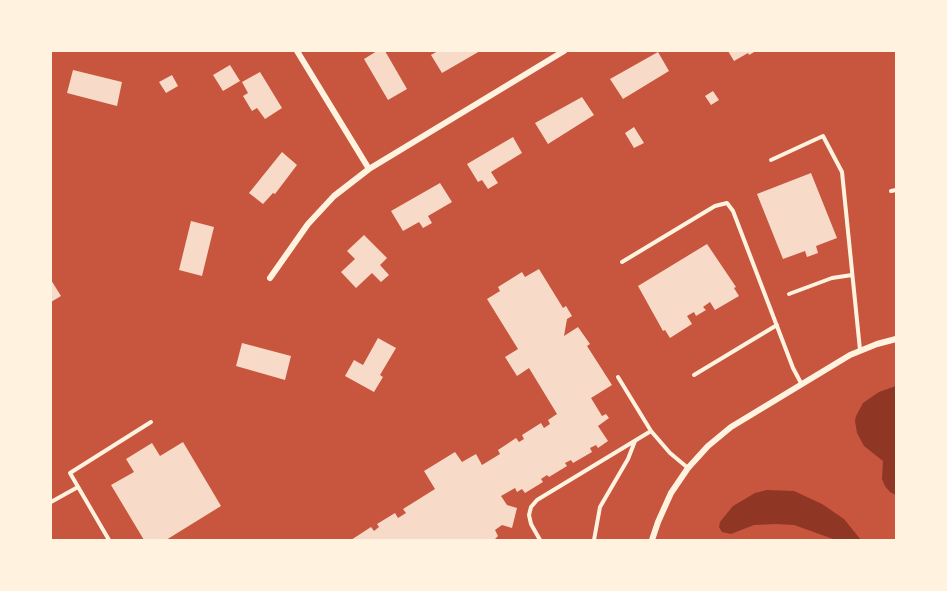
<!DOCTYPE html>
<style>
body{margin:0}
#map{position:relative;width:947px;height:591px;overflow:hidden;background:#c8553d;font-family:Jost,sans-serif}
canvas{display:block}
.frame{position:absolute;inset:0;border:52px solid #fff3e0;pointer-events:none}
</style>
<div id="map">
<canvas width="947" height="591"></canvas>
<div class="frame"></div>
</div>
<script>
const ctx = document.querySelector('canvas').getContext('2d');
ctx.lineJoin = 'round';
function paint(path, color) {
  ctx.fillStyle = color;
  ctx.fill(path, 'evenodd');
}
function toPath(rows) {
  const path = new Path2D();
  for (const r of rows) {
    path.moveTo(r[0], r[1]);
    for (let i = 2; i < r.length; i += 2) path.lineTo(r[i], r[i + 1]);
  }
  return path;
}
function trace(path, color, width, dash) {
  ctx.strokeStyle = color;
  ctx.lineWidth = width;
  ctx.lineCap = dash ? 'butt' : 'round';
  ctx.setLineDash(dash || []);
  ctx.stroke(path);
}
paint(toPath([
 [896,386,896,495,890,492,885,486,882,479,883,461,864,446,857,433,855,421,856,416,863,403,879,392],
 [767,490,794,491,822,504,844,519,861,540,836,540,794,525,776,524,754,525,731,534,722,532,719,527,720,522,733,506,755,493]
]), '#8f3625');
paint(toPath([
 [377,51,385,51,407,89,388,100,364,59],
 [438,51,480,51,442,73,431,55],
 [728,51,756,51,749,55,748,53,734,61],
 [658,52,669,71,623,99,610,79],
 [230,65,240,81,223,91,213,75],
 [73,70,122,82,117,106,67,93],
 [260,72,282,108,265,119,257,108,252,111,243,96,248,93,242,82],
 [172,75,178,86,166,93,159,82],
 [713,91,719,100,711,105,705,96],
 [582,97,594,115,548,144,535,123],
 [634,127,644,143,634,148,625,133],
 [513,137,522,153,491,172,498,183,488,189,482,180,478,182,467,164],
 [282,152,297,165,275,194,273,193,263,204,249,193],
 [811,173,837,238,816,246,818,253,807,257,805,251,783,259,757,194],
 [440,183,452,202,428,216,432,223,423,228,419,222,403,231,391,211],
 [191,221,214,227,202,276,179,270],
 [364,235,387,258,380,265,389,275,381,282,372,273,356,288,341,272,355,259,347,251],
 [707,244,736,287,734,288,739,296,715,310,710,302,703,307,706,310,696,316,694,312,687,316,692,324,670,338,665,330,663,331,638,286],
 [539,269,563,308,566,306,572,316,567,319,564,336,578,327,590,344,587,346,612,385,591,398,602,416,606,414,609,418,598,426,608,441,598,448,596,445,590,448,592,452,573,463,571,460,565,463,567,466,549,477,547,475,541,479,543,482,525,493,522,489,517,492,515,488,501,496,507,505,517,508,512,528,502,525,495,530,498,536,495,539,496,540,351,540,371,527,374,531,379,527,377,524,395,513,398,518,406,513,403,509,435,489,424,471,455,452,462,462,476,454,482,465,500,454,498,450,516,438,519,442,524,439,522,435,541,423,544,428,550,424,548,420,557,414,529,368,517,376,505,357,518,349,487,299,500,291,498,287,522,272,525,277],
 [51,280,61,296,51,302],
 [378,338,396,348,380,375,383,377,374,392,345,376,354,360,363,365],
 [242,343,291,356,285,380,236,366],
 [183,442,221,506,166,540,144,540,111,485,134,472,126,459,152,443,160,456]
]), '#f7dbc8');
trace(toPath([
 [771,160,823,136,842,172,860,350],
 [891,191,896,190],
 [622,262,715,206,727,203,733,211,793,368,801,383],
 [789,294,832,278,852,275],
 [694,375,777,325],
 [618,377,651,431],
 [51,502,78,487],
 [109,540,70,473,151,422],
 [540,540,531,524,529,515,531,507,537,500,651,431,670,453,688,468],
 [594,540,600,507,628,459,635,441]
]), '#fff3e0', 4);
trace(toPath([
 [297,51,369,169],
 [270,278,308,224,334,196,369,169,564,51],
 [652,540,658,522,671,493,688,468,708,446,731,427,850,355,877,344,896,339]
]), '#fff3e0', 6);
</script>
